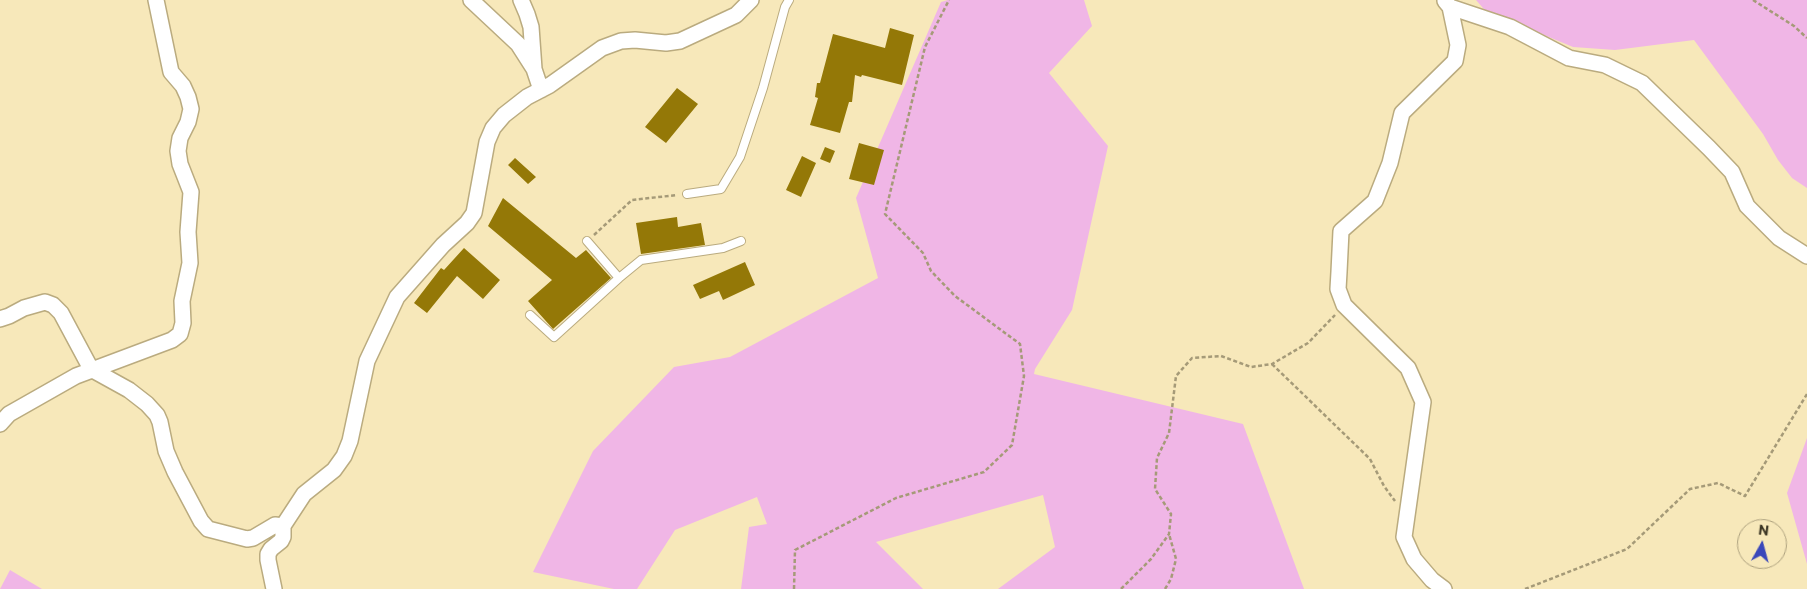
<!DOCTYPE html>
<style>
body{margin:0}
#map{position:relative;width:1807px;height:589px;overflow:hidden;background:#f7e8ba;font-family:Commissioner,sans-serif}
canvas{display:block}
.north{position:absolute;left:1737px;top:519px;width:50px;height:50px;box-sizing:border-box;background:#f7e8ba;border:1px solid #ada17e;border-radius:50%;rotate:7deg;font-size:14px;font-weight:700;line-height:20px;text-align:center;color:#3d3725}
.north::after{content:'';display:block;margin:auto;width:18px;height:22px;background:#3a47ba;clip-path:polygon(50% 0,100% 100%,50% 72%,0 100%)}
</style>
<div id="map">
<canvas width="1807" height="589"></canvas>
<div class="north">N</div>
</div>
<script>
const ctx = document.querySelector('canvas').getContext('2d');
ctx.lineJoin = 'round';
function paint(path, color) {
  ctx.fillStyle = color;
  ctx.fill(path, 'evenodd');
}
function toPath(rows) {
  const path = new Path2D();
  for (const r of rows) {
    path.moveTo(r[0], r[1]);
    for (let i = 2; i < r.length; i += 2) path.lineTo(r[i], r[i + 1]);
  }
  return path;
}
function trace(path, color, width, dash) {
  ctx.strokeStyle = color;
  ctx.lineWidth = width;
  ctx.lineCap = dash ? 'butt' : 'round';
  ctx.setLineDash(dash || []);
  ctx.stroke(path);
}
paint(toPath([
 [948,0,1084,0,1092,26,1049,73,1108,146,1072,310,1035,369,1034,374,1243,424,1304,589,998,589,1055,547,1043,495,876,542,923,589,741,589,749,527,767,524,757,497,675,530,637,589,614,589,533,572,593,451,674,367,730,357,878,278,856,198,941,2],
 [1476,0,1807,0,1807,188,1792,178,1778,160,1763,134,1694,40,1615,50,1573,47,1515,23,1489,15],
 [1807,438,1807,564,1787,493],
 [10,570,42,589,0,589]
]), '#f0b6e6');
paint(toPath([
 [890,28,914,35,902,85,862,75,861,77,855,75,852,102,849,102,840,133,810,125,818,98,815,97,817,83,820,83,833,34,885,48],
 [677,88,698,104,666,143,645,127],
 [859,143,884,150,874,185,849,179],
 [825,147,835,151,830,163,820,159],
 [802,156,816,163,801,197,786,190],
 [515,158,536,177,528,184,508,165],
 [503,198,576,258,586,250,611,278,553,329,528,301,552,280,488,226],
 [677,217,678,227,701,223,705,245,641,254,636,223],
 [464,248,500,280,483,299,457,276,427,313,414,303,441,268,444,270],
 [745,262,755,285,723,300,719,291,700,299,693,285]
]), '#947807');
const service = toPath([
 [687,194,721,189,740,157,763,88,785,7,789,0],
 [619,278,641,260,723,248,741,241],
 [530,315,554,337,619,278,587,241]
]);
const minor = toPath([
 [471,0,518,44,534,69],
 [521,0,527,14,531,27,534,69,541,90],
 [1445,1,1450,7,1510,27,1569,58,1605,65,1642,83,1709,148,1732,172,1747,206,1779,238,1807,256],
 [0,319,9,316,24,308,45,302,53,305,61,313,91,369,129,390,147,404,157,415,160,422,166,451,175,472,201,521,208,529,247,539,253,538,275,525,283,526],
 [0,424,9,414,76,376,172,340,180,334,183,323,182,301,190,263,188,232,191,192,180,164,178,151,180,138,188,122,191,109,188,97,183,86,171,72,156,0],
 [274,589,268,560,268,554,271,549,281,541,283,537,283,526,304,494,334,470,344,456,350,441,367,361,397,297,443,245,467,223,474,213,487,142,493,128,504,115,527,97,550,85,602,48,621,41,635,40,666,43,680,41,736,15,751,0],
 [1444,589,1432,580,1414,559,1404,537,1423,402,1408,368,1344,305,1338,289,1339,272,1341,231,1375,201,1390,163,1402,113,1455,61,1458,45,1450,7]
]);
trace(service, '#baab7f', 10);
trace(minor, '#baab7f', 18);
trace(toPath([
 [1753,0,1794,26,1807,38],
 [594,235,632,200,677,195],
 [1272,364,1370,459,1384,486,1395,501],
 [794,589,795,550,896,498,984,472,1012,445,1024,376,1020,344,955,296,931,271,923,253,885,214,925,47,949,0],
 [1121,589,1151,559,1169,534,1171,514,1155,489,1157,458,1169,433,1176,376,1192,358,1221,356,1251,367,1272,364,1308,343,1335,315],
 [1165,589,1171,579,1176,559,1169,534],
 [1525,589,1627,549,1690,489,1718,483,1745,496,1807,394]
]), '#a59a78', 2.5, [4, 2.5]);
trace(service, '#fff', 8);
trace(minor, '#fff', 15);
</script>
